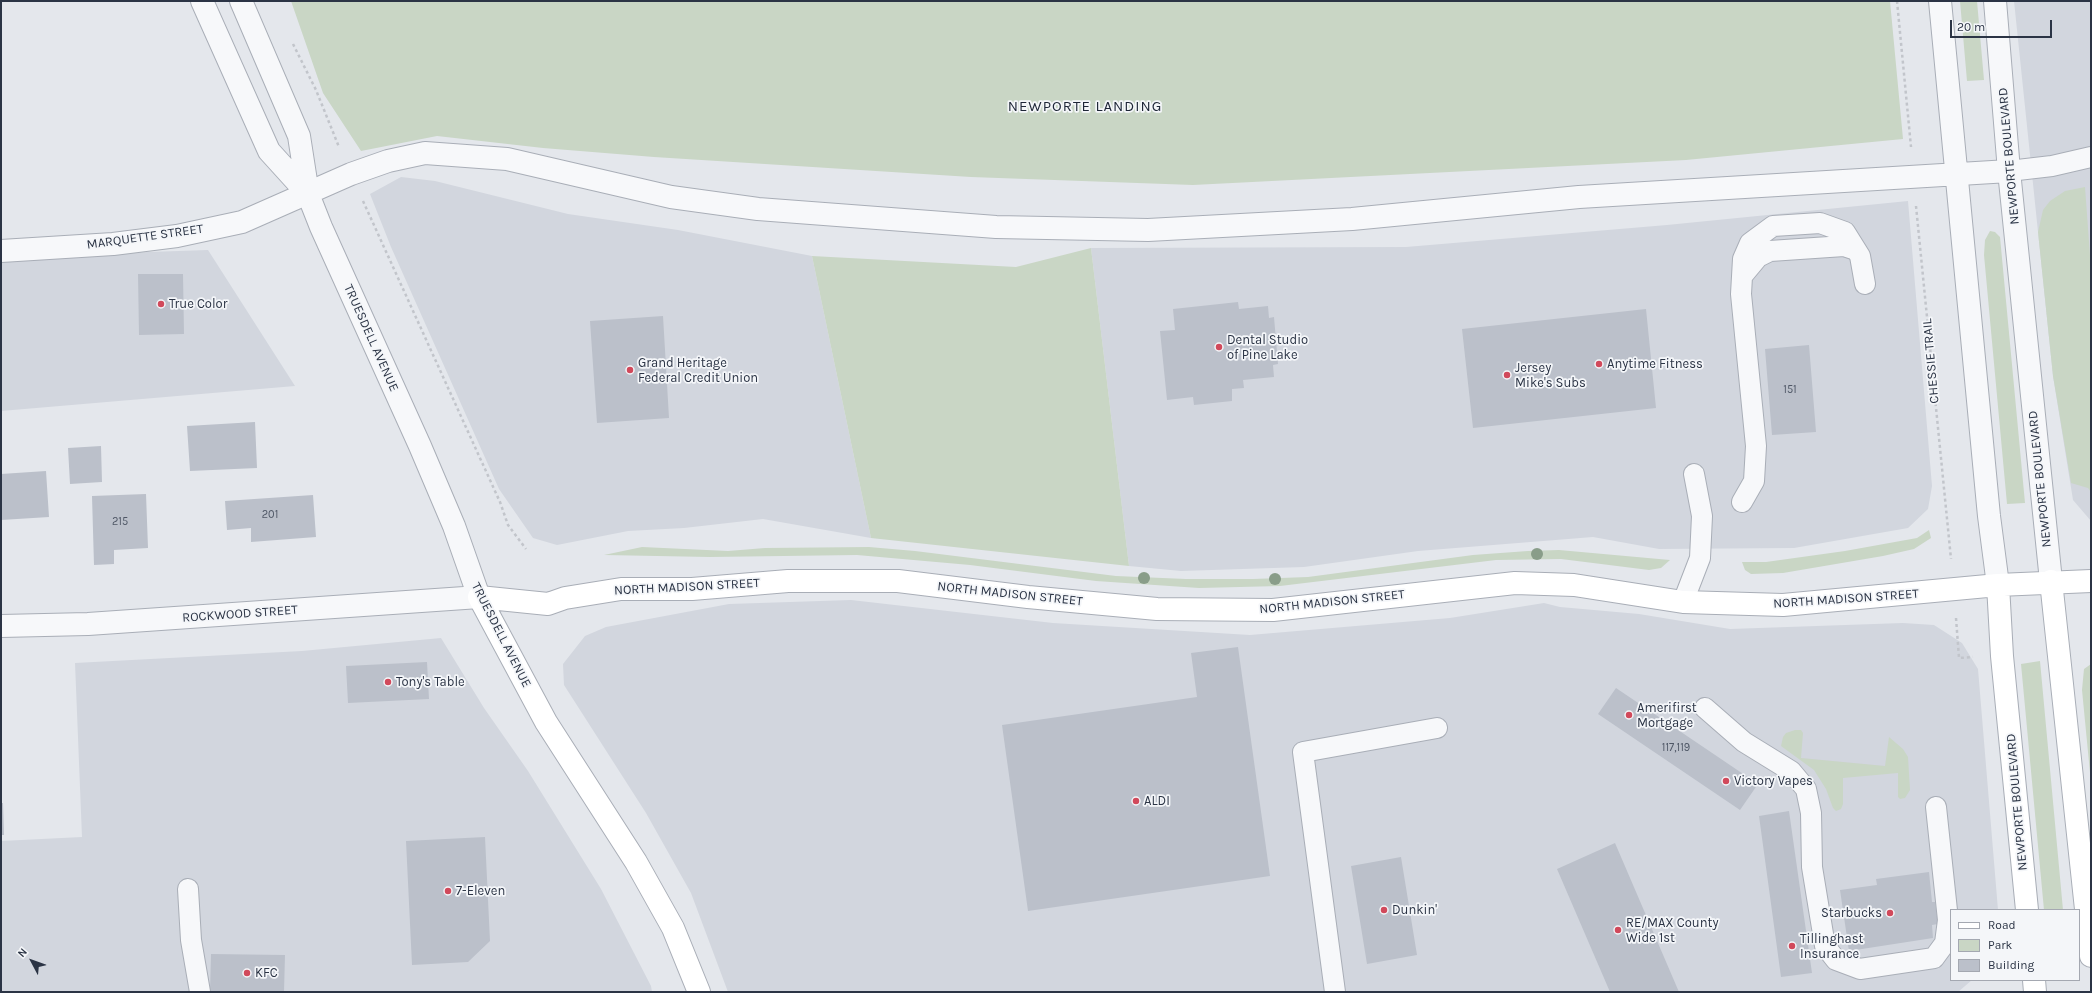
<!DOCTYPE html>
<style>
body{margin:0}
#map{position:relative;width:2092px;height:993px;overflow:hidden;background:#e4e7ec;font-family:Karla,sans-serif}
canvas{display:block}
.frame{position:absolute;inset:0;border:2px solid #2b3445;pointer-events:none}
.legend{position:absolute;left:1950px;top:909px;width:130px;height:72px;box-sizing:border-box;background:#f4f6f9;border:1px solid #a4a8b1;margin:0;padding:5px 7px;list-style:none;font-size:12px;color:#2b3445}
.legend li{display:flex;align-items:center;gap:8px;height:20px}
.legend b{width:20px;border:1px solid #a4a8b1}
.north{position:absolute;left:12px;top:941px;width:40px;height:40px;-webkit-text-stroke:3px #f4f6f9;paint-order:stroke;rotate:311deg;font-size:11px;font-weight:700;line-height:16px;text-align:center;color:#2b3445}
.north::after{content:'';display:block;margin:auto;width:14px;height:18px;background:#2b3445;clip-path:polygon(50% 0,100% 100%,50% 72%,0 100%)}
.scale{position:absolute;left:1950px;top:20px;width:102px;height:18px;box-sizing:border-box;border:2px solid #2b3445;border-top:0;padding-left:5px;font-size:12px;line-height:14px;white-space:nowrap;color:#2b3445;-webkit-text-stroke:3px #f4f6f9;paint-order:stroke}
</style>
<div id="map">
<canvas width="2092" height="993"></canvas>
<div class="frame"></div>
<ul class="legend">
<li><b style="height:5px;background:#fff"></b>Road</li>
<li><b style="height:11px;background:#c9d6c5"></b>Park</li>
<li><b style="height:11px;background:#bbc0ca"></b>Building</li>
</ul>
<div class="north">N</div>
<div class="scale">20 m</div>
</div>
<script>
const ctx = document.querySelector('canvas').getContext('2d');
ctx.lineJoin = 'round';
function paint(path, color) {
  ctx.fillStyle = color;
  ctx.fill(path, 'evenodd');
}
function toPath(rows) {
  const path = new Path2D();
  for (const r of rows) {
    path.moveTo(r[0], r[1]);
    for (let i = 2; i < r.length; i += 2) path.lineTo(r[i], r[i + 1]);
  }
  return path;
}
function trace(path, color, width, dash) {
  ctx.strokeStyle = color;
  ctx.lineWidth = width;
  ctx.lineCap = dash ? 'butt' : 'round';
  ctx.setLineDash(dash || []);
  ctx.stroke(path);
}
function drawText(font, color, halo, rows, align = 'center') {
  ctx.font = font + ' Karla,sans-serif';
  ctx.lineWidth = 3.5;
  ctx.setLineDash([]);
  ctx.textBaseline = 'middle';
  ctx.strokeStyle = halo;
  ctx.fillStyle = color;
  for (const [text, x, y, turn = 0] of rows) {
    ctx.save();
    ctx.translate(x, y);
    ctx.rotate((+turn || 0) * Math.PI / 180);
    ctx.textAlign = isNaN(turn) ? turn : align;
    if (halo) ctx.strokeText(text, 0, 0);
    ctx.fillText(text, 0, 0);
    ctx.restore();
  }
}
paint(toPath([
 [2014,1,2091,1,2091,521,2073,500,2053,376],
 [401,177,435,181,568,214,678,230,812,256,871,538,763,519,684,528,628,531,557,545,533,538,499,489,391,247,370,194],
 [1908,201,1932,486,1928,509,1908,528,1794,548,1659,549,1593,537,1418,551,1304,567,1181,571,1129,566,1091,248,1406,247,1667,225],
 [208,250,295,386,1,411,1,257],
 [851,600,1053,623,1250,635,1450,618,1544,603,1560,607,1639,614,1730,629,1903,623,1934,625,1962,643,1978,669,1998,910,1951,910,1951,980,1972,980,1958,992,728,992,691,893,646,813,564,685,563,664,585,636,606,627,729,604],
 [441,638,484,708,528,771,601,889,651,986,652,992,1,992,1,841,82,837,75,663,302,651]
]), '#d2d6de');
paint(toPath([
 [291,1,1890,1,1903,139,1686,160,1193,185,971,177,654,157,543,148,437,136,361,151,323,93],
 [1960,1,1977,1,1984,80,1967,81],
 [2085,187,2091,269,2091,492,2088,488,2071,483,2053,376,2038,232,2043,210,2050,201,2065,191],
 [1990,231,1995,232,2000,237,2025,503,2007,504,1984,255,1985,240],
 [1091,248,1129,566,871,538,812,256,1016,267],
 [1929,530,1931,538,1914,549,1883,556,1783,573,1751,574,1745,570,1742,562,1766,562,1845,551,1917,538],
 [642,547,728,551,765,548,869,547,915,551,1116,576,1186,579,1253,579,1308,577,1473,555,1528,551,1559,550,1670,560,1661,568,1649,570,1561,559,1496,560,1280,586,1199,588,1096,581,970,565,857,555,710,557,604,555],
 [2040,661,2063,910,2044,910,2021,664],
 [2091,664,2091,783,2082,690,2084,669],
 [1795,730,1801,730,1803,733,1801,758,1885,766,1889,737,1903,749,1908,757,1910,790,1905,798,1900,799,1898,797,1898,773,1843,778,1843,804,1841,809,1836,811,1833,808,1826,789,1814,770,1781,746,1783,737,1786,733]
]), '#c9d6c5');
paint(toPath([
 [138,274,183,274,184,334,139,335],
 [1238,302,1239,309,1268,306,1269,318,1274,317,1278,364,1273,365,1274,377,1243,380,1244,388,1232,389,1232,401,1194,405,1193,397,1167,400,1160,331,1175,330,1173,309],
 [1646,309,1656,408,1473,428,1462,329],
 [663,316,669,418,597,423,590,321],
 [1809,345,1816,432,1772,435,1765,349],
 [255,422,257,468,190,471,187,426],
 [101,446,102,482,70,484,68,448],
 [46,471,49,517,1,520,1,474],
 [146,494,148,548,114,550,114,564,94,565,92,496],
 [313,495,316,537,251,542,251,528,227,530,225,501],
 [1238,647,1270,876,1028,911,1002,725,1197,697,1191,653],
 [427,662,429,699,348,703,346,666],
 [1616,688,1758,784,1740,810,1598,714],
 [1,803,3,803,4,835,1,835],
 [1789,811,1812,973,1781,977,1759,816],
 [485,837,490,941,468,962,412,965,406,841],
 [1615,843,1679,992,1610,992,1557,869],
 [1401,857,1417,955,1367,964,1351,866],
 [1929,872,1932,902,1935,902,1938,924,1932,925,1933,938,1849,951,1840,890,1877,885,1876,879],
 [211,954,285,955,284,992,210,992]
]), '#bbc0ca');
const lane = toPath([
 [2009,171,2052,166,2091,157],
 [1743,275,1758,257,1770,251,1844,246,1856,250],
 [1742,502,1754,481,1756,446,1741,294,1743,259,1750,243,1773,226,1820,223,1845,232,1860,256,1865,284],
 [1683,602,1700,558,1702,516,1694,474],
 [1705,708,1744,742,1791,771,1806,789,1811,813,1812,867,1825,946,1836,960,1860,969,1934,958,1945,943,1948,920,1936,807],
 [188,889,191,940,200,992],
 [1335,992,1303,752,1437,728]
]);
const street = toPath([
 [202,1,269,151,308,194],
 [1940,1,1989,516,1998,585],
 [1995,1,2009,171,2051,581],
 [1,251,113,244,177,236,242,222,351,174,388,161,425,153,507,159,671,197,758,209,996,227,1148,230,1352,219,1579,197,2009,171],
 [1,626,88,624,479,597,454,526,420,446,321,227,308,194,299,136,241,1]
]);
const secondary = toPath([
 [2051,581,2091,956],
 [1998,585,2002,656,2027,910],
 [479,597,548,604,565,598,621,589,692,589,788,581,898,581,1028,597,1157,609,1273,610,1515,583,1574,585,1683,602,1783,605,1998,585,2091,581],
 [479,597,546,722,636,862,673,928,699,992],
 [2034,980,2035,992]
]);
trace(lane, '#a9aeb7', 22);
trace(street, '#a9aeb7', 24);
trace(secondary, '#a9aeb7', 24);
trace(toPath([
 [1897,1,1911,147],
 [293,44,316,90,339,147],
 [363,201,500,502,508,525,526,549],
 [1916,206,1951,559],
 [1956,618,1959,658,1973,657]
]), '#c2c5cb', 2.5, [3, 3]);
trace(lane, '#f7f8fa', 20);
trace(street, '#f7f8fa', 22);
trace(secondary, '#fff', 22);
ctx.fillStyle = '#899d89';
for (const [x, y] of [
 [1537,554],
 [1144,578],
 [1275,579]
]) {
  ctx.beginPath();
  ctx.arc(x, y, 6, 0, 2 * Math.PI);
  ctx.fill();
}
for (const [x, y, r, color] of [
 [161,304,4,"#d1495b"],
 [1219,347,4,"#d1495b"],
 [1599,364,4,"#d1495b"],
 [630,370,4,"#d1495b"],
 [1507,375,4,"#d1495b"],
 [388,682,4,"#d1495b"],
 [1629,715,4,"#d1495b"],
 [1726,781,4,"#d1495b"],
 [1136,801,4,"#d1495b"],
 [448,891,4,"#d1495b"],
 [1384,910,4,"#d1495b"],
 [1890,913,4,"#d1495b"],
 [1618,930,4,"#d1495b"],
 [1792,946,4,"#d1495b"],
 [247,973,4,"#d1495b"]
]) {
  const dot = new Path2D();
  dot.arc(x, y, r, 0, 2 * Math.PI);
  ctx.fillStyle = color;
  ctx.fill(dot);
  trace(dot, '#f4f6f9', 1.5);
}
drawText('11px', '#4f5766', null, [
 ["151",1790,390],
 ["201",270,515],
 ["215",120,522],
 ["117,119",1676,748]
]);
drawText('13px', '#2b3445', '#f4f6f9', [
 ["NEWPORTE BOULEVARD",2009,156,-95],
 ["MARQUETTE STREET",145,237,-8],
 ["TRUESDELL AVENUE",371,338,66],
 ["CHESSIE TRAIL",1931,361,-95],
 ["NEWPORTE BOULEVARD",2040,479,-96],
 ["NORTH MADISON STREET",687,587,-3],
 ["NORTH MADISON STREET",1010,594,6],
 ["NORTH MADISON STREET",1846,599,-4],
 ["NORTH MADISON STREET",1332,602,-6],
 ["ROCKWOOD STREET",240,614,-4],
 ["TRUESDELL AVENUE",501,635,63],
 ["NEWPORTE BOULEVARD",2017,802,-95]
]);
drawText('13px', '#2b3445', '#f4f6f9', [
 ["True Color",169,304],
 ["Dental Studio",1227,340],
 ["of Pine Lake",1227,355],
 ["Grand Heritage",638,363],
 ["Federal Credit Union",638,378],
 ["Anytime Fitness",1607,364],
 ["Jersey",1515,368],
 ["Mike's Subs",1515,383],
 ["Tony's Table",396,682],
 ["Amerifirst",1637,708],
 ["Mortgage",1637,723],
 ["Victory Vapes",1734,781],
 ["ALDI",1144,801],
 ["7-Eleven",456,891],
 ["Dunkin'",1392,910],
 ["Starbucks",1882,913,"right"],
 ["RE/MAX County",1626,923],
 ["Wide 1st",1626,938],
 ["Tillinghast",1800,939],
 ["Insurance",1800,954],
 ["KFC",255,973]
], 'left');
ctx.letterSpacing = '1px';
drawText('15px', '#1d2536', '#f4f6f9', [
 ["NEWPORTE LANDING",1085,107]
]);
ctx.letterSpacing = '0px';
</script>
